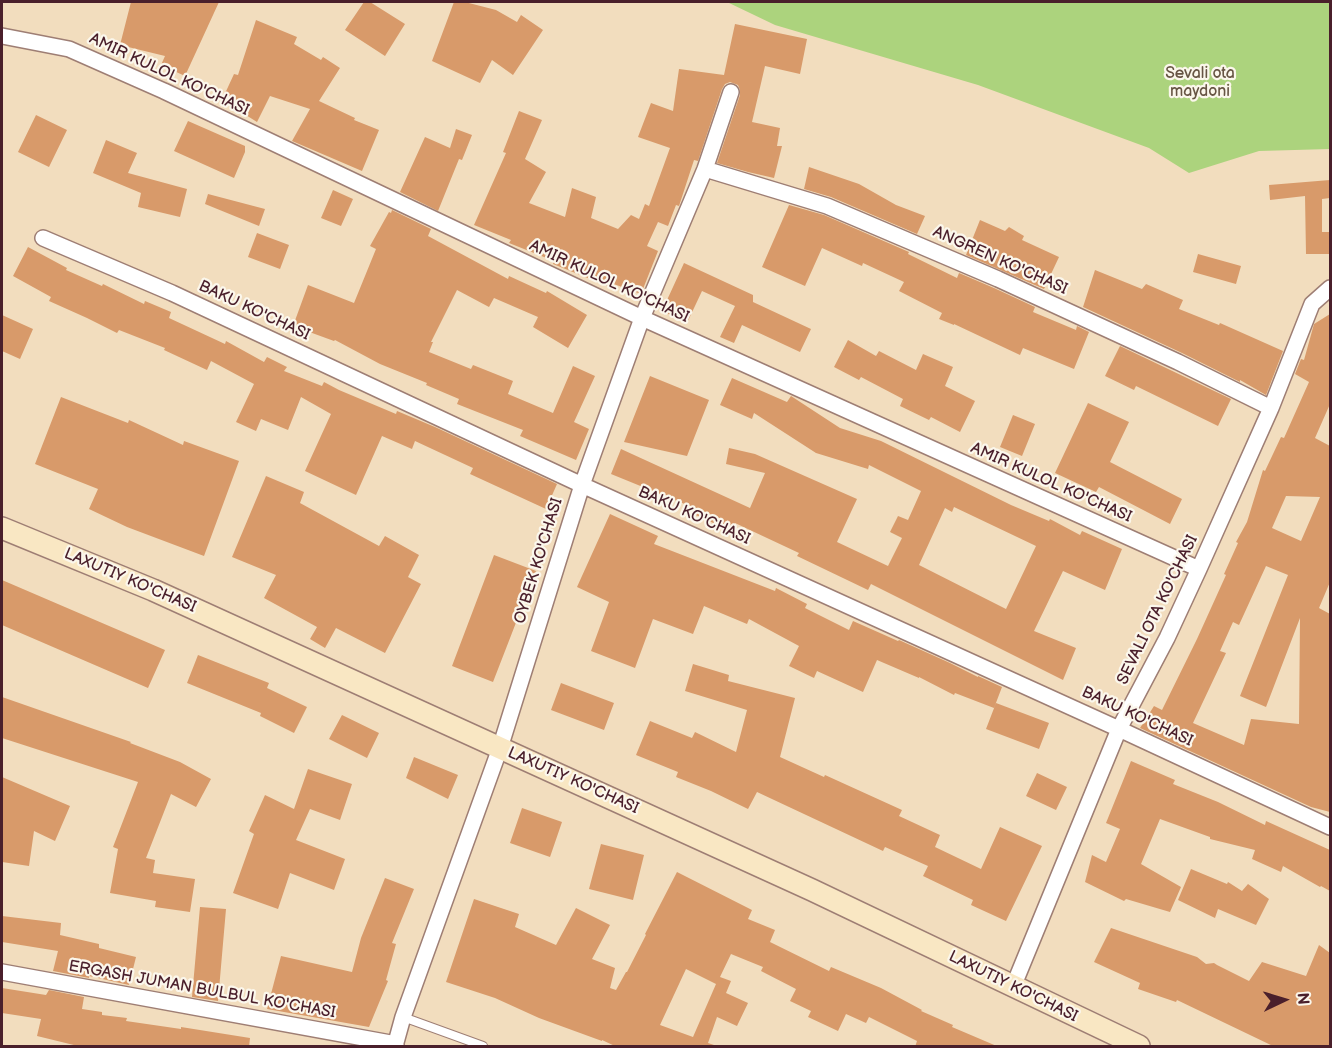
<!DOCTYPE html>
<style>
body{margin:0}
#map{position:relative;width:1332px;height:1048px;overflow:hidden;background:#f2ddbe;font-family:"Balsamiq Sans",sans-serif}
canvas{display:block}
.frame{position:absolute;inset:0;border:3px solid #4a1f2b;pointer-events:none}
.north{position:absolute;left:1254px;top:970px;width:60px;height:60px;-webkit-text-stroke:4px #fbf7ec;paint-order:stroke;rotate:86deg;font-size:16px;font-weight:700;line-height:24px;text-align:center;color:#4a1f2b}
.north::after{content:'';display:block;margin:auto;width:21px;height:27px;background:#4a1f2b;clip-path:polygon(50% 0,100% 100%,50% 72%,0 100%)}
</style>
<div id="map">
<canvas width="1332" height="1048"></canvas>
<div class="frame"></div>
<div class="north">N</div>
</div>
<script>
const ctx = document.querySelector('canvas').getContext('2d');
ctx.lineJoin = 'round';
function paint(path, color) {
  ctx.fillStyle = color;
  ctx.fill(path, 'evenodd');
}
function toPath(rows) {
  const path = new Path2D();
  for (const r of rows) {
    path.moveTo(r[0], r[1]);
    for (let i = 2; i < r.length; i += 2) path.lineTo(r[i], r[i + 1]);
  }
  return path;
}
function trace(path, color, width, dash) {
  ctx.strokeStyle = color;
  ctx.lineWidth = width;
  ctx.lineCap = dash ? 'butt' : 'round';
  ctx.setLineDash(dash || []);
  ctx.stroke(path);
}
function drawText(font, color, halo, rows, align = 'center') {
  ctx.font = font + ' "Balsamiq Sans",sans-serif';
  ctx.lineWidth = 4.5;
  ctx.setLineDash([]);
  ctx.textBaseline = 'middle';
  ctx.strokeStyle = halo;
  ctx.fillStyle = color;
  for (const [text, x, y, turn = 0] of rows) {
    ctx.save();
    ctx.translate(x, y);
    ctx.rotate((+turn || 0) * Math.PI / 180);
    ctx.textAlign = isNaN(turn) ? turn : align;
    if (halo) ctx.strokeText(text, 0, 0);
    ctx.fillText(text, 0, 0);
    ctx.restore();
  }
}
paint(toPath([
 [727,2,1330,2,1330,149,1259,151,1189,173,1149,148,978,85,775,25]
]), '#acd37d');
paint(toPath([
 [131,2,219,2,185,76,161,65,165,56,120,45],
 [364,2,370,2,405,24,385,56,345,30],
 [454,2,465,2,496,10,517,22,521,15,543,30,513,75,492,60,480,83,432,61],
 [256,20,297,37,294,44,321,60,323,57,340,68,319,101,355,118,354,120,379,130,362,171,292,141,310,109,270,96,257,122,222,100,234,74,238,75],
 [735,24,807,39,800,74,765,66,752,122,780,128,777,146,782,146,774,178,748,172,717,163,740,95,740,90,738,85,730,82,725,84,722,89,698,161,694,160,679,206,676,205,668,226,658,222,647,246,658,251,641,294,611,283,610,287,553,264,554,261,509,243,511,240,474,225,506,153,503,152,519,111,542,120,525,159,546,172,529,203,565,217,572,188,596,197,591,218,618,229,631,215,639,219,645,204,649,206,670,148,638,137,651,103,673,111,679,69,724,75],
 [36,115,67,130,49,167,18,152],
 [188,121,245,146,245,152,234,178,174,151],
 [456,129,472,135,462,160,459,159,438,211,400,192,425,137,450,148],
 [106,140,137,153,128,173,187,189,180,217,138,207,141,193,93,173],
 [809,167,859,184,896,205,925,216,917,234,831,197,804,189],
 [1330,180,1330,198,1322,199,1322,232,1330,232,1330,254,1306,254,1305,196,1270,200,1269,185],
 [333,190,353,199,341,226,321,218],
 [208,194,265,209,259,226,205,204],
 [789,205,824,215,909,252,908,254,957,278,959,273,994,288,1035,307,1033,312,1076,330,1077,326,1089,332,1074,369,1023,348,1020,355,954,324,954,325,939,319,942,313,899,291,904,282,863,263,862,266,822,248,805,286,762,267],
 [392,210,431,229,428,236,508,279,509,276,546,293,547,291,587,315,568,348,533,327,538,317,494,298,489,307,457,290,431,342,433,342,429,352,471,369,473,365,513,381,508,394,553,413,573,366,595,376,574,422,589,429,576,460,520,436,523,430,457,404,459,399,426,385,427,383,380,364,335,340,334,341,293,326,308,285,354,303,376,249,370,246,389,212,391,213],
 [980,220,1005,231,1009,227,1024,236,1022,240,1059,257,1044,289,966,255],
 [257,233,289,245,280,269,248,257],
 [28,247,67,268,66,270,102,286,103,284,144,304,145,301,171,312,169,318,225,344,226,341,264,362,267,357,287,367,284,371,322,386,324,382,339,390,396,414,397,411,435,427,557,484,546,509,470,474,473,468,415,441,412,449,382,436,356,495,305,471,331,414,301,397,288,430,261,419,256,431,236,422,254,384,211,361,207,370,164,350,165,348,119,330,117,333,87,318,49,301,51,297,13,276],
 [1198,254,1241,266,1236,284,1193,272],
 [684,263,753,295,753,302,811,329,800,352,742,325,734,343,720,337,735,306,702,291,687,323,662,311],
 [1095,270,1142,289,1146,284,1183,300,1179,309,1219,325,1220,323,1283,351,1266,395,1240,380,1240,382,1182,353,1083,307],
 [1330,314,1330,404,1315,438,1330,446,1330,582,1319,608,1330,614,1330,812,1311,807,1140,728,1154,706,1162,710,1197,639,1226,575,1224,574,1238,543,1236,542,1247,522,1263,470,1265,471,1281,437,1284,438,1309,382,1295,374,1301,359,1304,360,1314,324],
 [1286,496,1320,497,1301,541,1272,528],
 [1266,566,1288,575,1240,696,1266,707,1300,618,1299,724,1251,719,1244,745,1193,723,1226,653,1220,651,1233,622,1239,625],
 [2,315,33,329,20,359,2,351],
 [848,340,876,356,879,351,916,370,923,354,953,367,945,386,975,401,960,432,931,417,929,420,900,406,903,399,861,377,859,380,834,367],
 [1120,346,1231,399,1218,426,1136,386,1134,390,1105,376],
 [650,376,709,400,687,456,624,442],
 [732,378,787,402,791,396,840,428,881,441,1011,505,1049,521,1050,519,1080,535,1082,531,1122,549,1105,590,1063,571,1034,631,1076,648,1063,680,871,584,868,590,797,556,799,553,735,523,731,531,689,512,692,507,611,474,621,449,750,508,765,473,726,464,729,448,755,454,857,499,837,542,888,566,902,538,890,532,898,516,908,520,921,491,869,465,868,469,816,453,754,413,752,419,720,405],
 [954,507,1036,546,1006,609,919,565,945,508,952,512],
 [61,397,128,423,129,420,183,445,184,441,239,461,204,556,127,527,89,509,98,489,35,464],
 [1088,403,1129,422,1110,462,1182,499,1170,524,1099,487,1096,492,1055,473],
 [1013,415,1035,424,1022,456,1000,447],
 [266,476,304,492,300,503,379,546,385,536,419,555,408,577,421,584,385,653,336,628,325,648,310,639,317,627,264,598,276,575,232,557],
 [610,514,658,536,654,544,775,591,776,588,807,604,805,608,849,630,853,621,898,641,899,640,950,663,978,677,978,676,1002,687,994,708,955,693,954,695,919,677,919,678,877,660,863,692,817,671,814,678,789,666,799,646,749,619,747,624,704,606,693,634,653,619,635,668,591,651,609,602,577,587],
 [494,555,536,571,493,682,452,666],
 [2,580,165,650,148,688,2,625],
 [198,655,269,683,267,688,307,707,294,733,260,716,261,713,187,683],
 [693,664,729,675,728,681,795,698,780,757,824,777,825,775,902,810,899,816,940,835,935,847,981,869,1000,827,1042,846,1006,921,971,905,973,900,923,876,928,866,885,847,883,851,757,792,748,809,711,791,676,777,678,772,636,755,650,721,692,738,695,732,736,752,747,710,685,691],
 [561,683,614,703,604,730,551,710],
 [2,697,131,742,130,743,180,762,211,779,196,807,171,794,146,858,155,860,153,873,195,879,190,912,155,907,156,901,110,893,118,849,113,847,138,782,2,738],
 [996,703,1049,723,1039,749,986,729],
 [342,715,379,733,367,758,329,739],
 [414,757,458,775,448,799,406,778],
 [1131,761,1175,780,1173,784,1218,802,1265,825,1266,821,1330,850,1330,891,1321,886,1320,887,1283,866,1281,872,1252,859,1255,850,1210,839,1210,837,1160,819,1141,864,1181,887,1170,912,1126,899,1124,901,1085,882,1092,855,1106,862,1120,829,1106,823],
 [308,769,352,784,340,820,310,809,296,840,345,859,334,890,290,873,278,909,233,893,254,834,249,831,265,795,294,809],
 [1037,773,1067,787,1056,810,1026,796],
 [2,777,70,806,55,841,34,831,29,866,2,862],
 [522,808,562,822,550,857,510,843],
 [601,844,644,855,633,900,589,889],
 [1191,869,1227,884,1228,882,1242,891,1248,884,1269,899,1256,925,1218,909,1215,918,1178,900],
 [677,872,752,910,748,919,775,930,770,942,829,971,831,967,881,988,922,1010,921,1011,953,1025,952,1027,999,1047,915,1047,917,1041,869,1017,866,1023,846,1014,838,1031,808,1017,811,1011,790,1001,796,989,761,971,763,967,731,954,720,977,731,981,726,993,748,1003,737,1026,717,1017,708,1043,714,1045,713,1047,617,1047,602,1040,602,1041,539,1018,495,998,446,982,474,899,519,914,515,927,556,945,576,908,610,925,592,959,615,968,610,988,616,990,626,972,627,972,646,935,645,934],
 [686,969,716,984,693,1037,660,1025],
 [385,878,414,889,392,943,396,944,386,980,388,981,369,1027,267,1009,281,956,352,972,361,938],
 [200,907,226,909,218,1001,192,997],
 [2,916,61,923,60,935,99,944,99,948,136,957,129,985,89,976,89,978,53,971,58,951,2,942],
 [1111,928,1197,957,1206,964,1214,963,1217,965,1249,981,1262,962,1306,976,1319,945,1330,953,1330,1047,1275,1047,1177,1000,1176,1002,1138,989,1140,983,1094,962],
 [2,988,46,995,49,990,84,997,82,1009,102,1012,102,1015,127,1018,126,1021,181,1029,181,1027,250,1038,249,1047,82,1047,37,1036,41,1019,2,1013]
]), '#d89a6a');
const lane = toPath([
 [403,1017,483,1046]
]);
const street = toPath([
 [2,36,69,49,164,91,642,318,1199,569],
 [705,169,827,206,998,279,1178,362,1271,408],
 [43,238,172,293,582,485,1119,729,1330,827],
 [2,972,396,1044],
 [1013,987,1119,729,1167,638,1199,569,1271,408,1312,304,1330,288],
 [395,1046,403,1017,500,748,582,485,642,318,705,169,731,92]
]);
const secondary = toPath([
 [2,528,153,590,812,890,1139,1046]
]);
trace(lane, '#9e7e74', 10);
trace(street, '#9e7e74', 18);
trace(secondary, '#9e7e74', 24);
trace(lane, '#fff', 8);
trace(street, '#fff', 15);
trace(secondary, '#f9e7c3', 21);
drawText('16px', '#675544', '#fbf7ec', [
 ["Sevali ota",1200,74],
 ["maydoni",1200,92]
]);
drawText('16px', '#4a1f2b', '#fbf7ec', [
 ["AMIR KULOL KO'CHASI",169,75,25],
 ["ANGREN KO'CHASI",1000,261,24],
 ["AMIR KULOL KO'CHASI",609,282,25],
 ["BAKU KO'CHASI",254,311,25],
 ["AMIR KULOL KO'CHASI",1051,483,24],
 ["BAKU KO'CHASI",694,516,24],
 ["OYBEK KO'CHASI",539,561,-73],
 ["LAXUTIY KO'CHASI",130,581,23],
 ["SEVALI OTA KO'CHASI",1158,610,-64],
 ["BAKU KO'CHASI",1137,717,25],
 ["LAXUTIY KO'CHASI",573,781,24],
 ["LAXUTIY KO'CHASI",1013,987,26],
 ["ERGASH JUMAN BULBUL KO'CHASI",202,990,10]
]);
</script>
